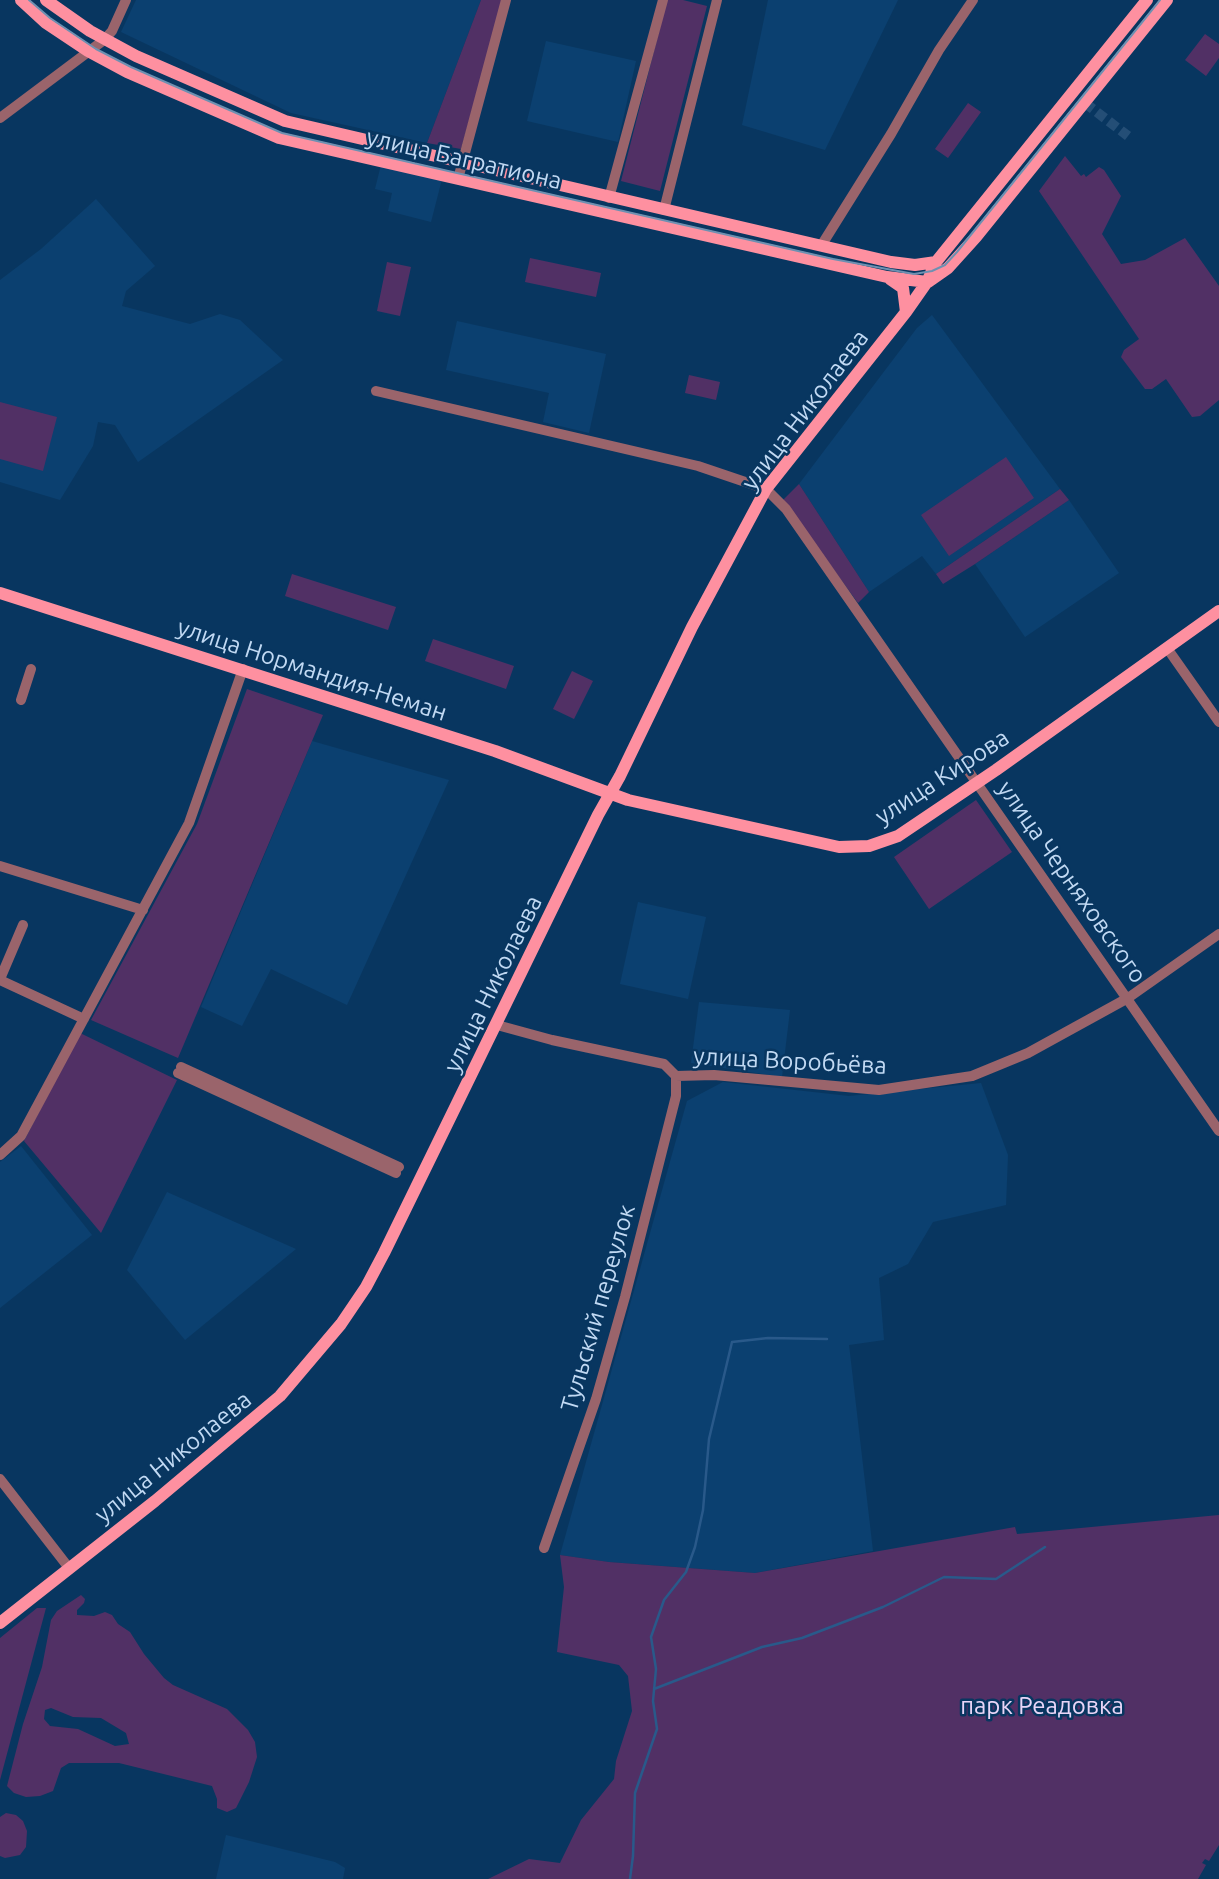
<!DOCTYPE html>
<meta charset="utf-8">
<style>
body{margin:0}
canvas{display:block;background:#083660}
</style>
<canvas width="1219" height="1879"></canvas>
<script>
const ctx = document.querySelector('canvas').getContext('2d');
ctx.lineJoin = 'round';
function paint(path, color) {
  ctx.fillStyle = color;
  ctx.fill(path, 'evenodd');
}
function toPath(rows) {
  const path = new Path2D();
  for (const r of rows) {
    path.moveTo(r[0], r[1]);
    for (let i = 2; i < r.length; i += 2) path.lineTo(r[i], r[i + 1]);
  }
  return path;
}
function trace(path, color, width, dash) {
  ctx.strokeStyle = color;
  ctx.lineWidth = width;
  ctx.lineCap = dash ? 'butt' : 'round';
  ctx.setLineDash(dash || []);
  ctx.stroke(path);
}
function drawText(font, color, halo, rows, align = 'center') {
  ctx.font = font + ' Ubuntu,sans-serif';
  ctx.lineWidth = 5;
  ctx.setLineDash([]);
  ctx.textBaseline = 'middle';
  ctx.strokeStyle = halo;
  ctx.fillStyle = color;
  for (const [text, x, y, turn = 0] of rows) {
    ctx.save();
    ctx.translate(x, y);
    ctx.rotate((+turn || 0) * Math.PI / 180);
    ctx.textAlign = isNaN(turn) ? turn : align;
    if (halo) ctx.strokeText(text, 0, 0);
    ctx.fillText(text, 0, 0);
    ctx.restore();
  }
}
paint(toPath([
 [136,0,481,0,427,143,291,113,121,32],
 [768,0,898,0,825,150,742,125],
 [546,41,636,61,618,142,527,121],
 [381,165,442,179,431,222,388,211,392,193,375,189],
 [96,199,155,266,126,291,122,306,190,324,220,314,240,320,283,360,138,462,115,425,98,422,93,446,60,500,0,482,0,280,41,249],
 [932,315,1060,489,936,574,922,556,869,592,799,484,917,328],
 [457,321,606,354,589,433,543,422,549,393,446,370],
 [1069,500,1119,573,1025,637,975,564],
 [312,741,449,780,347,1005,271,969,242,1026,201,1007],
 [638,902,706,917,688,999,620,984],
 [699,1002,790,1010,782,1077,691,1063],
 [723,1082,849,1096,981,1083,1008,1155,1006,1205,933,1222,908,1264,879,1278,884,1340,849,1345,873,1551,755,1573,609,1562,560,1555,687,1101],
 [21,1146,92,1235,0,1308,0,1162],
 [167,1192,296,1249,185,1340,127,1270],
 [226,1835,335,1862,345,1868,343,1879,216,1879]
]), '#0b4070');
paint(toPath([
 [481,0,503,0,461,149,427,143],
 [667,0,683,0,707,6,660,191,621,181],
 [1205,34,1219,44,1219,58,1206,76,1185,60],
 [968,103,981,112,948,158,935,149],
 [1065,156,1081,176,1084,174,1086,177,1099,167,1104,170,1121,196,1102,234,1121,264,1145,260,1185,238,1219,286,1219,400,1200,416,1192,417,1166,379,1152,389,1145,389,1121,357,1124,350,1139,339,1039,191],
 [530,258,601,273,596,297,525,282],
 [387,262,411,267,400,316,377,311],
 [689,375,720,382,716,400,685,393],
 [0,402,57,417,43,471,0,459],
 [1006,457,1034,498,949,556,921,515],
 [799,484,869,592,858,603,783,500],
 [1060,489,1069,500,975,564,943,584,936,574],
 [292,574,396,607,388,630,285,596],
 [433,639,514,666,506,689,425,661],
 [572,671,593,681,574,719,553,709],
 [247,689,323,715,178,1058,91,1020,197,824],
 [976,800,1012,852,929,909,894,857],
 [80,1033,177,1080,101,1233,24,1141],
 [1219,1515,1219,1845,1209,1861,1205,1859,1202,1863,1206,1865,1198,1879,488,1879,529,1859,560,1863,581,1820,614,1779,616,1761,632,1711,628,1676,619,1665,557,1652,564,1587,560,1555,609,1562,755,1573,1015,1527,1017,1534],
 [81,1595,85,1599,84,1603,77,1610,77,1615,94,1616,105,1612,112,1615,118,1624,130,1632,144,1654,164,1678,173,1685,227,1709,248,1730,255,1742,257,1757,249,1782,236,1808,227,1812,217,1808,217,1799,212,1786,119,1763,69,1763,61,1768,53,1791,40,1796,26,1797,14,1793,7,1786,23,1724,42,1667,51,1620,57,1611],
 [51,1708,73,1717,101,1718,126,1733,129,1744,115,1746,78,1729,50,1726,44,1719,45,1710],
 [37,1608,46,1608,0,1780,0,1638],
 [6,1813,16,1815,23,1821,27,1831,26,1847,20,1855,5,1858,0,1856,0,1817]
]), '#513065');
trace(toPath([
 [654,1689,762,1647,802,1638,883,1607,944,1577,996,1579,1045,1547],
 [630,1879,633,1856,635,1793,657,1729,653,1701,656,1669,651,1637,664,1600,686,1572,695,1547,703,1510,709,1439,732,1342,768,1338,827,1339]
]), '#29598a', 2.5);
trace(toPath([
 [1085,103,1128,136]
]), '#244e76', 10, [10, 5]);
trace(toPath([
 [0,118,104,40,112,31,126,0],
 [458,179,506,0],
 [609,198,663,0],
 [664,210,717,0],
 [821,246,891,134,939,50,973,0],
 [376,391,698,466,766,489,786,509,1219,1131],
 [1167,648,1219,722],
 [21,700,31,669],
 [0,866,143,910],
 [0,979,23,925],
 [0,980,84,1019],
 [497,1025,552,1040,664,1064,676,1076,714,1075,879,1090,972,1076,1028,1053,1128,998,1219,934],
 [181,1067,399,1167],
 [178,1073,396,1173],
 [0,1155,21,1136,189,823,243,669],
 [0,1479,69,1568],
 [544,1548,596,1399,625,1297,676,1096,676,1076]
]), '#9a646b', 10);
trace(toPath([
 [21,0,46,23,88,51,127,72,279,138,887,277,927,282],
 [46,0,90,31,136,56,285,121,891,262,915,265,936,262],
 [890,279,903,288,906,312],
 [928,282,948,268,976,237,1167,0],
 [0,593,495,751,628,800,839,847,869,846,898,836,996,770,1219,611],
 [0,1623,155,1501,280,1396,341,1324,366,1287,384,1253,598,815,620,776,692,627,766,489,906,312,927,282,936,262,1147,0]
]), '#fe90a0', 12);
trace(toPath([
 [29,0,50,18,96,49,131,67,282,133,833,259,914,274,932,271,945,265,957,252,1160,0]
]), '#6e90b1', 2);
drawText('24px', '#c1d9f3', '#083660', [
 ["улица Багратиона",464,159,13],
 ["улица Николаева",805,410,-53],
 ["улица Нормандия-Неман",312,670,18],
 ["улица Кирова",942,777,-33],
 ["улица Черняховского",1072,882,55],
 ["улица Николаева",493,984,-64],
 ["улица Воробьёва",790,1061,3],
 ["Тульский переулок",598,1308,-74],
 ["улица Николаева",173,1457,-39]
]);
drawText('24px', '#e9d5f7', '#083660', [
 ["парк Реадовка",1042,1706]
]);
</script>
